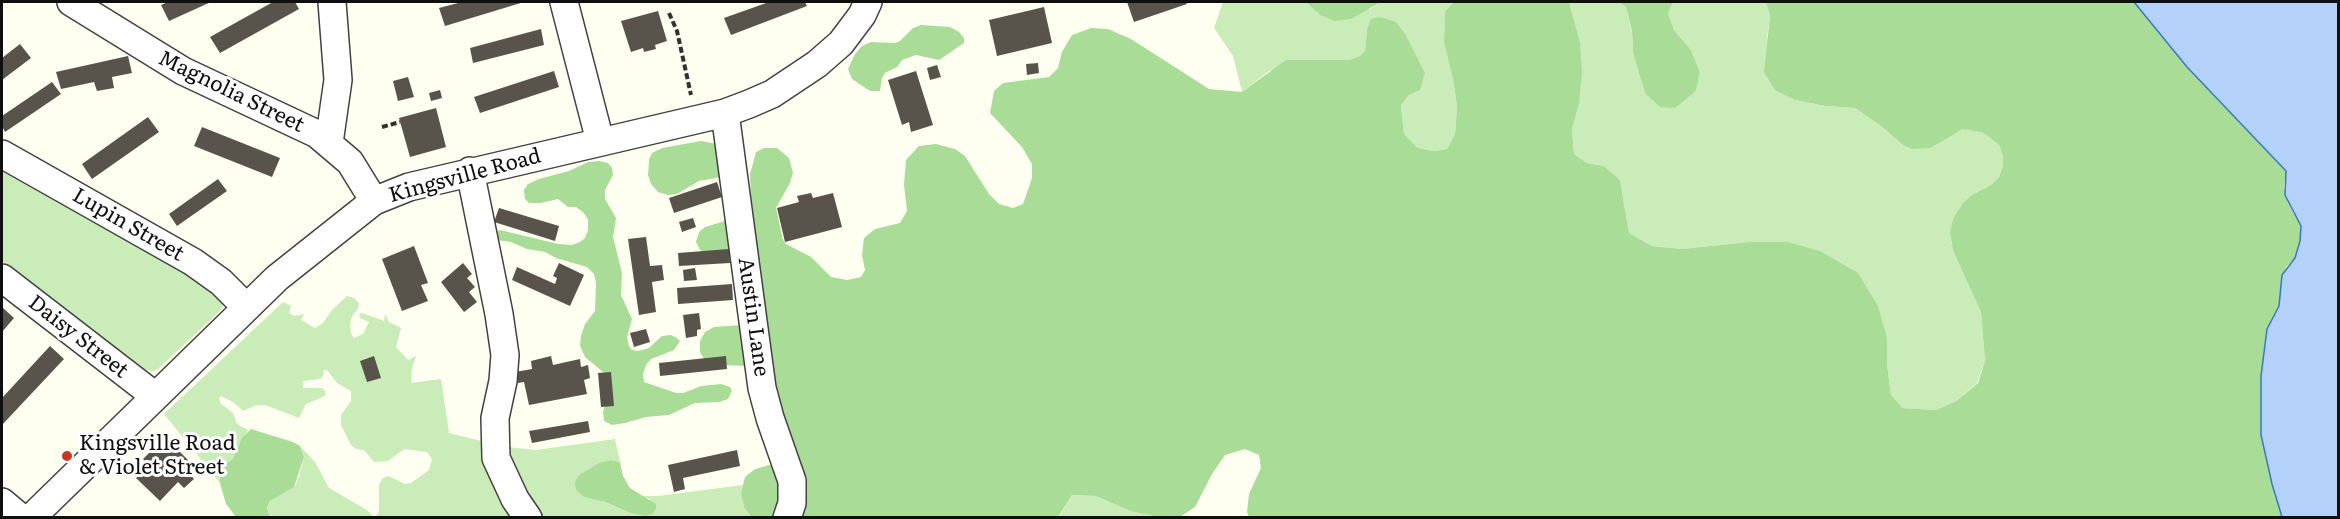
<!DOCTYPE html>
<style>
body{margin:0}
#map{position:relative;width:2340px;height:519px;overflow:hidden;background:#fffff1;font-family:Literata,serif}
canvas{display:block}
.frame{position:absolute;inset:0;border:3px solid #0f0f0f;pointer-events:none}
</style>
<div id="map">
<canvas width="2340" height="519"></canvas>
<div class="frame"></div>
</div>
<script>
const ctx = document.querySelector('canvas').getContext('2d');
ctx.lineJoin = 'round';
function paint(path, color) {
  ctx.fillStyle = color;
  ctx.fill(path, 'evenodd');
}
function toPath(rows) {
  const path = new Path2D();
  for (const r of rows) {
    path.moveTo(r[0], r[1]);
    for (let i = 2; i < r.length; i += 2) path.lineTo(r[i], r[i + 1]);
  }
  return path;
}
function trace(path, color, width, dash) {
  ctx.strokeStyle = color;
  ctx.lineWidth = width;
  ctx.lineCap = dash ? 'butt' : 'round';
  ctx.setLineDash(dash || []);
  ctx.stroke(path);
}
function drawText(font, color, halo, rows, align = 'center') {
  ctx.font = font + ' Literata,serif';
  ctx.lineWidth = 6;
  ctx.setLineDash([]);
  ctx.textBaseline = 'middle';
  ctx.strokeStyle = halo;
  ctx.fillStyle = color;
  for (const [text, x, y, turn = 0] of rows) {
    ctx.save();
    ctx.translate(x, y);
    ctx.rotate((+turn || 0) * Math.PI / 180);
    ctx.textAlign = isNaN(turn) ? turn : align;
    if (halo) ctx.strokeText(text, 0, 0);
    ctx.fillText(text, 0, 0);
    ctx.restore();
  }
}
paint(toPath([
 [1223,2,1306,2,1320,15,1370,9,1381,2,1454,2,1445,11,1444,43,1453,79,1457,106,1455,134,1447,149,1434,151,1418,148,1404,134,1401,105,1409,95,1420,90,1367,30,1365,51,1360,56,1349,60,1313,61,1269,71,1242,92,1233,56,1214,28],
 [1569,2,1619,2,1626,7,1632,32,1633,53,1645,93,1675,107,1696,91,1700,72,1691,50,1674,30,1668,13,1673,2,1766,2,1770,16,1767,38,1795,100,1825,106,1855,108,1881,126,1903,145,1949,136,1963,129,1971,129,1982,132,1999,145,2003,156,2003,166,1999,177,1991,185,1972,195,1951,242,1981,312,1985,361,1977,383,1956,401,1936,410,1903,408,1891,395,1887,364,1887,338,1787,242,1749,242,1682,249,1652,246,1629,233,1620,180,1604,166,1587,163,1574,154,1572,129,1579,104,1580,42],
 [2,165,194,277,220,301,223,305,221,310,158,369,153,371,144,370,2,261],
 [347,296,354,298,359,303,358,309,352,316,350,324,351,334,354,338,363,334,369,322,360,318,359,314,362,313,384,321,385,314,389,322,401,328,396,347,408,360,416,356,411,372,411,383,441,379,449,433,506,447,536,450,615,439,620,462,611,460,600,463,579,475,584,497,592,497,630,513,645,516,650,499,641,496,658,496,743,485,741,493,744,507,751,517,375,517,379,512,379,485,383,478,388,476,405,484,411,483,429,470,432,459,427,452,404,449,388,461,374,462,364,450,356,449,351,445,341,425,341,415,351,401,351,391,337,383,327,370,324,370,323,376,320,379,303,381,303,388,322,388,325,391,325,396,306,404,299,418,265,405,257,405,243,411,233,402,221,396,219,398,221,404,233,413,237,424,248,430,233,459,219,468,220,483,164,414,283,302,291,306,289,313,294,316,304,314,301,320,315,328,323,323,332,310],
 [300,446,315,462,329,488,367,510,374,517,270,517,267,508,270,501,295,486,299,477,304,457],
 [1072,495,1096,496,1130,511,1158,517,1058,518]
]), '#c9ecb8');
paint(toPath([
 [1306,2,1381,2,1351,19,1335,21,1320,15],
 [1454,2,1569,2,1580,42,1582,73,1579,104,1572,129,1574,154,1587,163,1604,166,1620,180,1629,233,1652,246,1682,249,1749,242,1787,242,1820,251,1858,273,1878,306,1887,338,1887,364,1891,395,1903,408,1936,410,1956,401,1978,383,1985,361,1981,312,1953,250,1950,232,1953,219,1963,203,1972,195,1991,185,1999,177,2003,166,2003,156,1999,145,1982,132,1963,129,1930,148,1912,149,1903,145,1881,126,1855,108,1825,106,1795,100,1775,90,1764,72,1770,16,1766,2,2134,2,2187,67,2286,171,2284,187,2291,209,2301,226,2300,241,2295,258,2286,267,2279,306,2267,329,2261,376,2261,435,2272,484,2282,517,1249,517,1247,512,1249,494,1261,468,1259,455,1245,449,1225,455,1212,474,1195,507,1180,517,1158,517,1130,511,1096,496,1072,495,1058,517,751,517,744,507,741,493,745,477,755,469,780,462,774,394,751,197,750,174,756,152,764,148,777,148,789,158,793,173,789,185,776,208,783,240,786,244,811,257,831,277,847,280,861,277,865,270,862,255,864,238,875,229,900,223,907,211,904,185,906,160,919,146,936,144,955,149,965,156,989,194,999,204,1013,208,1023,204,1032,178,1032,164,1022,147,990,113,994,91,1003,83,1049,77,1058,68,1062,52,1072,35,1091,28,1108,29,1131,39,1209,89,1242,92,1286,60,1349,60,1360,56,1365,51,1367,30,1371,19,1380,17,1396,22,1405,34,1425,73,1420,90,1409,95,1401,105,1404,134,1418,148,1434,151,1447,149,1455,134,1457,106,1453,79,1444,43,1445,11],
 [1619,2,1673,2,1668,13,1674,30,1691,50,1700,72,1696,91,1675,108,1660,107,1645,93,1633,53,1632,31,1626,7],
 [921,25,950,27,959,32,964,38,964,43,939,60,916,55,902,60,897,67,885,73,882,78,880,91,870,91,852,79,848,69,855,54,862,46,871,42,895,43,900,41,913,28],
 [701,141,717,144,721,177,699,181,677,194,668,195,658,192,651,184,648,175,649,160,652,153,662,148],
 [599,161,608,163,612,168,613,175,605,190,605,199,616,218,613,237,622,273,621,295,632,319,627,337,629,346,632,350,638,351,649,348,662,336,671,335,677,338,680,341,674,350,651,359,646,365,643,374,644,382,676,393,683,393,701,386,721,384,730,387,732,391,728,399,719,402,695,403,669,415,646,417,625,423,612,425,604,421,603,412,609,392,608,380,603,372,585,357,580,346,581,336,585,324,595,311,596,283,594,274,587,267,556,258,545,252,527,249,511,242,497,240,496,232,500,230,558,244,572,245,580,242,585,238,588,230,588,220,584,213,576,207,568,207,558,199,541,203,529,203,525,199,524,190,528,184,539,179,569,171,588,162],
 [725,221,732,222,734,255,726,258,709,255,700,250,696,242,699,232,705,227],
 [742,325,746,366,723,365,704,359,700,352,700,341,705,332,714,327],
 [251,429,293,442,300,446,304,457,294,487,270,501,267,508,270,517,236,517,226,504,220,483,219,468,233,459,242,438],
 [611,460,620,462,623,476,630,488,656,504,656,509,652,514,645,516,630,513,605,502,584,497,576,490,575,482,579,475,599,463]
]), '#a9dd97');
const water = toPath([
 [2134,2,2338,2,2338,517,2282,517,2272,484,2261,435,2261,376,2267,329,2279,306,2282,275,2295,258,2300,241,2301,226,2285,195,2286,171,2187,67,2134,2]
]);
paint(water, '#b3d1f9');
trace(water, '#3676d4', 1.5);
paint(toPath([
 [168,2,211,2,169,21,161,5],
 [273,2,295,2,299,9,220,53,210,37],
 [462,2,524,2,445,26,439,8],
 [769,2,805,2,807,6,731,35,724,18],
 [1127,2,1186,2,1187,4,1134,22],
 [1044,7,1052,43,997,56,989,20],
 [658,11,667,41,655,45,656,49,644,52,643,48,631,52,621,21],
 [541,29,544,45,473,63,470,48],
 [20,44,31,58,2,80,2,58],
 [128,56,132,73,112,77,114,88,97,91,94,82,61,89,56,72],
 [1038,63,1039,73,1027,75,1026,64],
 [937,65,941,77,930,80,927,68],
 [554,71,559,87,480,113,474,97],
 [916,71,933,125,911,132,909,122,902,125,888,80],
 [408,77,414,97,398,101,393,81],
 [52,82,61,94,5,132,2,126,2,116],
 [440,90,442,98,431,101,429,93],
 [436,108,446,147,410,157,399,118],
 [148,117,159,132,92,179,82,164],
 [202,127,280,158,272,177,194,146],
 [218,179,227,191,177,226,169,214],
 [717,182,722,197,674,213,669,198],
 [811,193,813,198,833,193,842,227,785,242,777,208,799,202,797,196],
 [499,208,559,226,555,241,494,222],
 [693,218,696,227,682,232,679,222],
 [646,237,650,266,662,265,664,280,652,282,656,312,639,315,628,239],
 [414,246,428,283,421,285,428,301,402,311,382,259],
 [729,249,730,263,679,266,678,253],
 [463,263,472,274,467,278,475,287,469,292,477,302,464,312,441,282],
 [559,263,584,275,570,306,512,280,517,267,555,284,557,278,553,276],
 [695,268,697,280,684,281,683,270],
 [732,284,733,300,678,304,677,288],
 [2,307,14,318,2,332],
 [699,313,701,329,697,330,697,336,686,338,683,315],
 [646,329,650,342,634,347,630,333],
 [50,346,64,359,2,425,2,398],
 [374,356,381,378,367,382,360,361],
 [551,356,553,365,580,359,581,367,588,365,590,378,584,380,587,394,529,405,524,382,518,383,515,372,532,369,531,361],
 [726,356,727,369,660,376,659,363],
 [611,372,614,406,601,407,598,373],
 [588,421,590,432,532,443,529,431],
 [165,437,194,466,188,472,194,479,184,488,178,482,160,501,136,478,149,465,143,459],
 [737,450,740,466,683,478,685,489,674,492,668,465]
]), '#58534b');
const minor = toPath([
 [71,2,183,71,317,134,350,162,374,201],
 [564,2,600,141],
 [725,113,762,388,770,418,792,481,792,503,787,518],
 [329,143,338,80,332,2],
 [2,154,193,262,221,282,246,307],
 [470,171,499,314,505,355,503,381,495,418,496,458,515,499,528,518],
 [2,278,155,396],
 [2,502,21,518],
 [31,518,277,278,374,201,409,187,725,113,749,104,772,94,817,64,841,43,862,15,868,2]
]);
trace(minor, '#424242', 30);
trace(toPath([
 [669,13,677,31,691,95],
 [382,127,400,122]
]), '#313131', 4, [6, 3]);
trace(minor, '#fff', 27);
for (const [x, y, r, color] of [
 [67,456,6,"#c63820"]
]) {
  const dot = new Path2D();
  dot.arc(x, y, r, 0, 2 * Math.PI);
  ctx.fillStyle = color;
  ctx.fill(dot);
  trace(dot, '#fff', 2);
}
drawText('21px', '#0f0f0f', '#fff', [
 ["Magnolia Street",231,92,26],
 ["Kingsville Road",465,176,-15],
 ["Lupin Street",128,225,30],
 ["Austin Lane",753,317,82],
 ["Daisy Street",78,337,38]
]);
drawText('21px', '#0f0f0f', '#fff', [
 ["Kingsville Road",79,444],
 ["& Violet Street",79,468]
], 'left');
</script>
